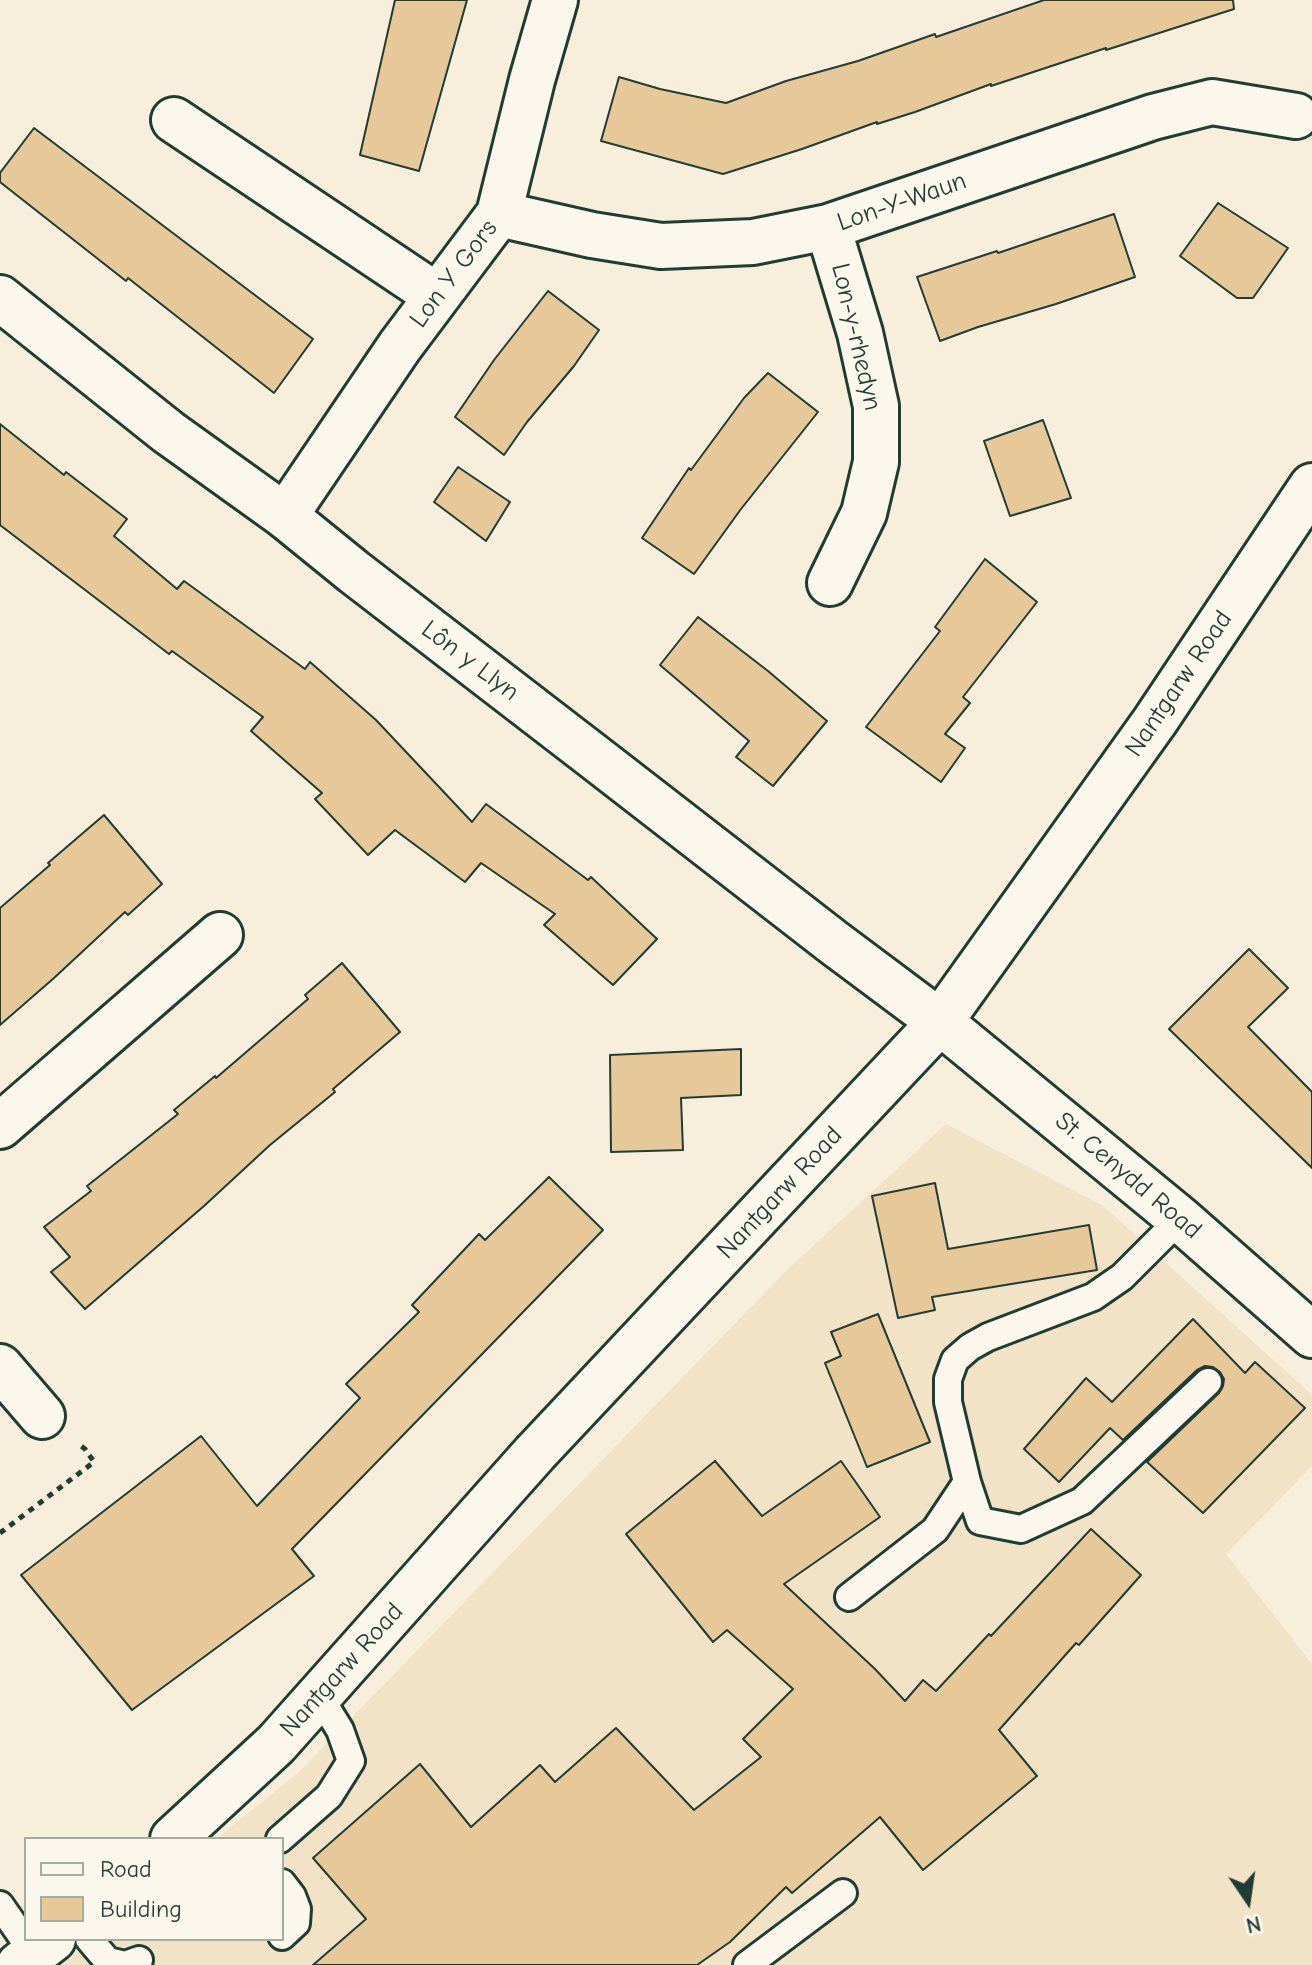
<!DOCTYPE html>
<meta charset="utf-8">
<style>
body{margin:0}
#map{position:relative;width:1312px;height:1965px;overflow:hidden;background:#f7eedb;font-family:"Comic Neue",sans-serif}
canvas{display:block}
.legend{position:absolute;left:24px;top:1837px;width:260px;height:104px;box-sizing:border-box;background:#fbf7ec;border:2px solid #a3ada2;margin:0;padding:10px 14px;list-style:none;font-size:24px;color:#1f3d34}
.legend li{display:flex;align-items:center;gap:16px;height:40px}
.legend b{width:40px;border:2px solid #a3ada2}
.north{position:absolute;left:1208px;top:1861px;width:80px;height:80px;-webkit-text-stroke:6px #fbf7ec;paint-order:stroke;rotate:167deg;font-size:22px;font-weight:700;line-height:32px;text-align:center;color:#1f3d34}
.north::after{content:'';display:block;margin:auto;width:28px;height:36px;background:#1f3d34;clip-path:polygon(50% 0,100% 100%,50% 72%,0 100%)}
</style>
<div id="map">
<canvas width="1312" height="1965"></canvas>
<ul class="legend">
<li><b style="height:10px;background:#fbf7ec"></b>Road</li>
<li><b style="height:22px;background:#e6c899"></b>Building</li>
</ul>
<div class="north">N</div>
</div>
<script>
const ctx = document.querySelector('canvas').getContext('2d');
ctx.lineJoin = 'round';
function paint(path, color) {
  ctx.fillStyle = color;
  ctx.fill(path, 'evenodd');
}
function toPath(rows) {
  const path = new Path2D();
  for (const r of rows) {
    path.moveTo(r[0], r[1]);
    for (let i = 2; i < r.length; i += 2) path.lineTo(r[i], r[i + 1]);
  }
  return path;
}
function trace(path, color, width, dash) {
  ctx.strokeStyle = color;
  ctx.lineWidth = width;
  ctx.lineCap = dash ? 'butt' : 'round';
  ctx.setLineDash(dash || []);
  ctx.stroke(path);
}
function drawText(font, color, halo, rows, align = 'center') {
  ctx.font = font + ' "Comic Neue",sans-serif';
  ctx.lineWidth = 6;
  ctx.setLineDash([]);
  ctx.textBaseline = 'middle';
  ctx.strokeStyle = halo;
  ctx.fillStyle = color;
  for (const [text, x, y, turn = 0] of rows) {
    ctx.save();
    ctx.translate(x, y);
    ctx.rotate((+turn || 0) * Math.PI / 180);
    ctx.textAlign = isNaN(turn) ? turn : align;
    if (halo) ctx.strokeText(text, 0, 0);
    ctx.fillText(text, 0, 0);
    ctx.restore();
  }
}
paint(toPath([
 [946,1124,1102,1205,1312,1395,1312,1466,1226,1554,1312,1664,1312,1965,61,1965,93,1939,282,1939,282,1839,216,1839,299,1772,787,1270]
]), '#f2e3c7');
const building = toPath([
 [395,0,467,0,419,171,360,155,395,0],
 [1044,0,1233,0,1234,9,1106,50,1106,48,991,86,991,84,915,112,877,124,877,122,802,149,723,174,601,141,619,77,660,89,726,103,786,81,858,61,935,34,936,37,1044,0],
 [34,128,313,339,274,393,128,278,126,281,0,182,0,173,34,128],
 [1218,203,1288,248,1253,298,1237,298,1180,256,1218,203],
 [1114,214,1135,277,1056,304,978,327,940,341,917,277,997,251,998,253,1114,214],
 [548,291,599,330,574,366,527,422,504,455,455,417,494,360,548,291],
 [768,373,818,412,741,509,694,574,642,538,689,468,691,470,744,398,768,373],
 [1043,420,1071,498,1010,516,984,441,1043,420],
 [0,424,64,475,66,472,127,519,114,536,177,589,184,581,305,669,310,662,376,720,472,822,486,804,588,880,591,877,657,939,613,985,544,925,555,914,481,863,465,882,395,830,368,855,315,799,322,793,251,731,263,717,172,651,169,654,0,525,0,424],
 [458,467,510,502,486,541,434,502,458,467],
 [985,559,1037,602,963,697,970,703,945,734,965,748,941,782,866,727,940,631,935,627,985,559],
 [698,617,768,671,827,721,773,786,736,757,749,741,660,665,698,617],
 [104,815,162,884,128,915,125,912,54,978,0,1025,0,908,50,865,48,863,104,815],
 [1249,949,1288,988,1248,1027,1312,1092,1312,1168,1169,1029,1249,949],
 [342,963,400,1032,333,1089,335,1092,270,1145,204,1206,85,1309,51,1272,70,1257,44,1227,91,1191,87,1186,178,1114,174,1110,215,1076,216,1078,308,999,305,995,342,963],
 [741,1049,741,1095,681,1098,683,1150,611,1152,610,1055,741,1049],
 [549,1177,603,1230,292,1549,314,1576,132,1710,21,1575,201,1436,257,1506,360,1398,346,1384,419,1312,412,1305,479,1234,485,1240,549,1177],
 [935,1183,948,1249,1089,1225,1097,1270,932,1297,935,1310,898,1318,872,1196,935,1183],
 [878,1314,930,1442,867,1467,825,1363,841,1356,831,1332,878,1314],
 [1193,1319,1245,1373,1255,1362,1305,1408,1203,1513,1147,1462,1219,1393,1223,1386,1224,1379,1220,1372,1213,1367,1205,1366,1197,1370,1123,1440,1110,1428,1059,1482,1024,1449,1086,1378,1112,1402,1193,1319],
 [715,1461,762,1516,841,1461,880,1517,784,1584,875,1669,905,1701,923,1680,936,1691,989,1634,991,1636,1091,1529,1141,1575,1079,1645,1076,1643,999,1730,1037,1776,923,1870,880,1817,792,1893,786,1887,730,1942,697,1965,313,1965,366,1919,313,1858,420,1764,471,1827,540,1765,555,1782,616,1728,694,1810,761,1757,743,1739,793,1689,727,1630,713,1642,626,1534,715,1461]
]);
paint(building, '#e6c899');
trace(building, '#1f3d34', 2);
const lane = toPath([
 [967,1482,980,1521,1021,1529,1082,1501,1208,1382],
 [849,1597,935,1530,967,1482,948,1402,948,1379,955,1360,970,1347,988,1337,1093,1297,1122,1277,1180,1219],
 [280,1839,329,1796,351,1761,340,1730,319,1696],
 [282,1883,292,1896,297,1909,296,1923,282,1936],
 [0,1905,34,1954],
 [89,1939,111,1965],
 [108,1961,125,1965,139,1960],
 [747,1965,843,1893]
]);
const street = toPath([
 [174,120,437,296],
 [499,214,592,235,661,246,753,242,828,227,1153,117,1212,102,1296,116],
 [828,227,860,333,876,406,876,462,864,513,830,583],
 [285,516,400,346,499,214,532,80,555,0],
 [0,1126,220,935],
 [0,1367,42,1416]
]);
const secondary = toPath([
 [0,298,168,432,285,516,354,572,593,756,833,942,940,1022,1180,1219,1312,1335],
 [173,1839,276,1744,535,1453,940,1022,1155,721,1312,486],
 [19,1965,53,1939]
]);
trace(lane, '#1f3d34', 32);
trace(street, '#1f3d34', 50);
trace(secondary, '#1f3d34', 50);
trace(toPath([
 [0,1533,94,1462,85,1449,77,1443]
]), '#1f3d34', 5, [6, 6]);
trace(lane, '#fbf7ec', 26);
trace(street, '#fbf7ec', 44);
trace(secondary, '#fbf7ec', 44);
drawText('26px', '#1f3d34', '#fbf7ec', [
 ["Lon-Y-Waun",902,202,-19],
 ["Lon Y Gors",454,274,-53],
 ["Lon-y-rhedyn",856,337,77],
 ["Lôn y Llyn",470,661,37],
 ["Nantgarw Road",1179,684,-56],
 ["St. Cenydd Road",1128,1176,40],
 ["Nantgarw Road",780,1193,-47],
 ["Nantgarw Road",342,1670,-48]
]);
</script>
